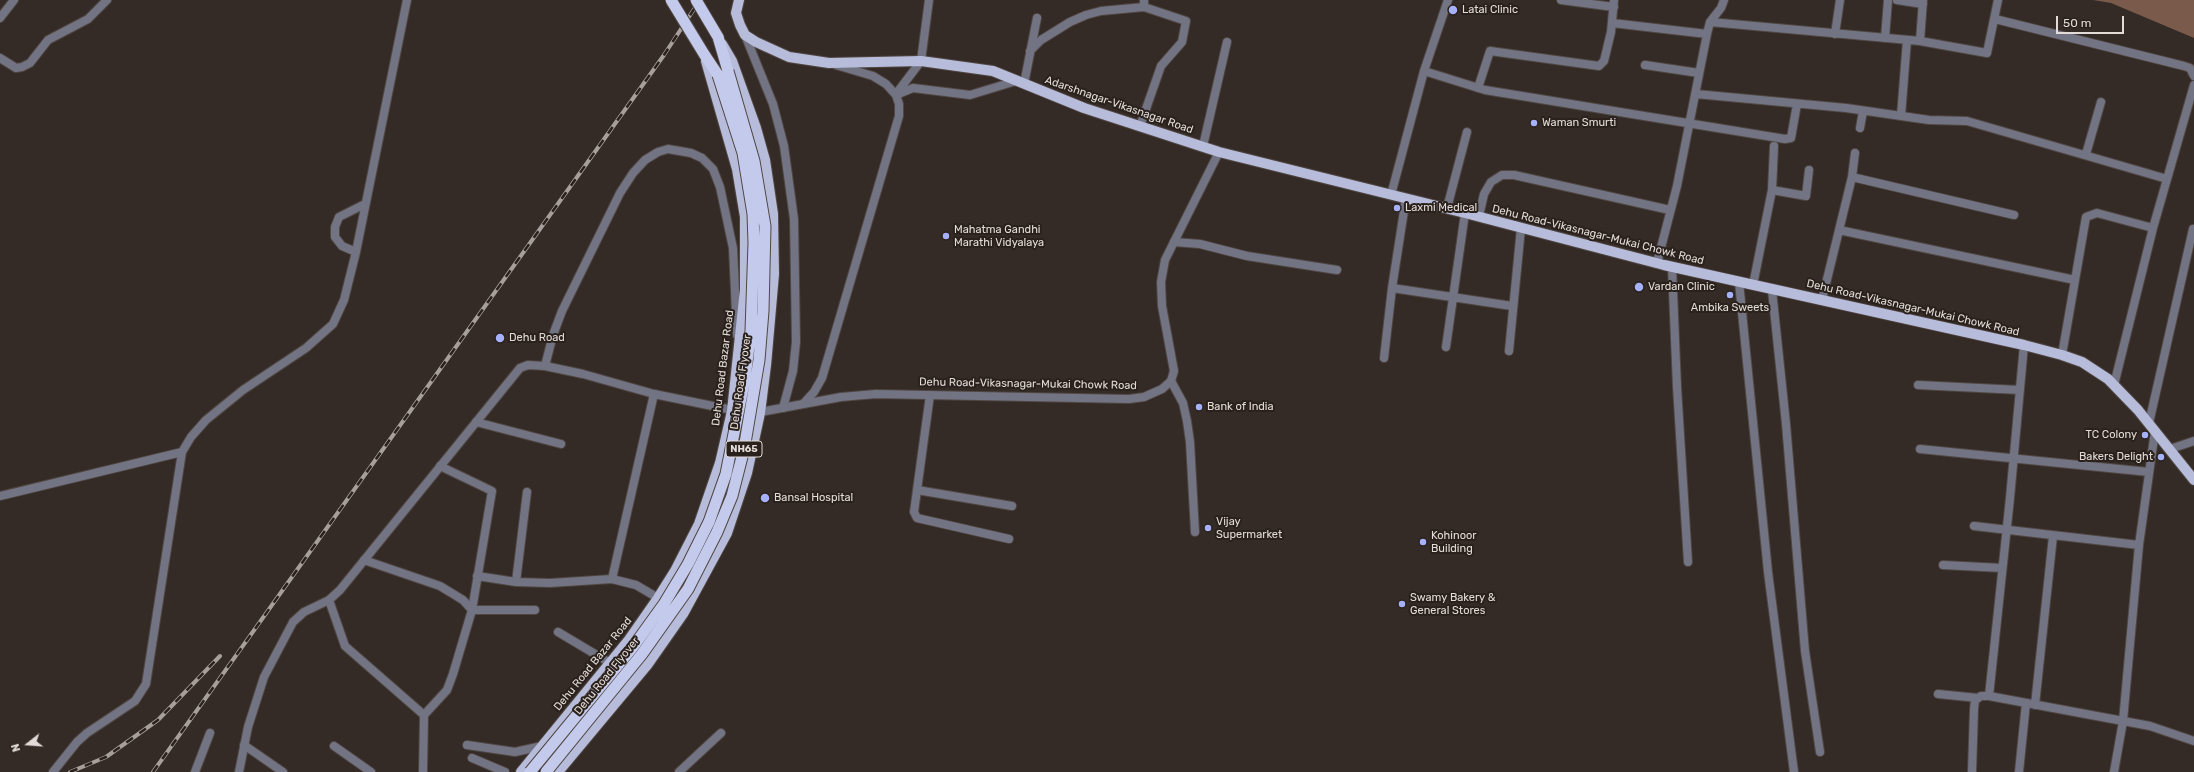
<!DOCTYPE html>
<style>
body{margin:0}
#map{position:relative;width:2194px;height:772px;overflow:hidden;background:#342a26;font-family:Rubik,sans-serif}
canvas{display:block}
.north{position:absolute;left:8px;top:724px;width:40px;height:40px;-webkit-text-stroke:3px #2a211c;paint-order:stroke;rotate:253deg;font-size:11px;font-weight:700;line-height:16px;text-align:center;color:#e2dbd8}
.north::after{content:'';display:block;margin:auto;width:14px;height:18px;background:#e2dbd8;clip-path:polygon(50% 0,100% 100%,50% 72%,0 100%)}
.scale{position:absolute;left:2056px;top:16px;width:68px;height:18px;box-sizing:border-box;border:2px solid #e2dbd8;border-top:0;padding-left:5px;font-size:12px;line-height:14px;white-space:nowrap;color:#e2dbd8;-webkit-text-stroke:3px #2a211c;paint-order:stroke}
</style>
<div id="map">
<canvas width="2194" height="772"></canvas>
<div class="north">N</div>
<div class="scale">50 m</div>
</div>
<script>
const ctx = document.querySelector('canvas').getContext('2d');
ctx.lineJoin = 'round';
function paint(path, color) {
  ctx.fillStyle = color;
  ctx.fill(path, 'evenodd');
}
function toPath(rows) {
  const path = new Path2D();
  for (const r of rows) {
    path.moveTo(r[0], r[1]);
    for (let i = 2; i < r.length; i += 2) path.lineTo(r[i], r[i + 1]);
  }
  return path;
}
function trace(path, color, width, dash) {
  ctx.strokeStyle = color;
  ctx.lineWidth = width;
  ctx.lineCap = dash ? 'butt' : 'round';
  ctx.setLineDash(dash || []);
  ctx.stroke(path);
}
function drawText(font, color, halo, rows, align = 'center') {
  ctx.font = font + ' Rubik,sans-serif';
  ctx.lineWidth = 4;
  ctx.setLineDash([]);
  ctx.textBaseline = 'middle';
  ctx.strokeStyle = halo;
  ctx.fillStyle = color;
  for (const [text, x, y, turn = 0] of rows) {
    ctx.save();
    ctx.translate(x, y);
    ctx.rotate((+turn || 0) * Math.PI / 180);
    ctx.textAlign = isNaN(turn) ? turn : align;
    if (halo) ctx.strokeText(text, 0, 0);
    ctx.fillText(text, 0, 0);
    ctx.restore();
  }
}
paint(toPath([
 [2093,0,2194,0,2194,38,2111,3]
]), '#7a5a4a');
const minor = toPath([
 [1561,0,1614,7],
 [1897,0,1923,4],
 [0,18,14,0],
 [1995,19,2184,66,2190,68,2194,76],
 [1710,22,1920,41,1987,53,1998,0],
 [1612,23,1707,34],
 [1835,34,1840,0],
 [745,35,773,104,784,146,794,219,796,342,793,371,783,408],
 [1885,38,1888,0],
 [1920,41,1923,0],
 [1030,51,1041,40,1070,22,1086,15,1101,11,1144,7],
 [0,58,16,68,22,67,30,63,48,40,88,19,107,0],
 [1645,65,1699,73],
 [1424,71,1485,90,1785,139,1791,138,1797,104],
 [1024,84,1037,18],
 [1478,88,1490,51,1599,66,1604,61,1611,32,1614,0],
 [896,94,921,61,929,0],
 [1696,94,1846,108,1929,120,1967,121,2167,179],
 [896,95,913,88,970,95,1016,81],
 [1901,116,1907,40],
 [1140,126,1161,66,1182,42,1186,21,1144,7,1144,0],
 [1860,128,1863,111],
 [1203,146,1227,42],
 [2086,154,2101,102],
 [1852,177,2014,215],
 [1772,190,1806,196,1809,170],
 [1391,195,1424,71,1448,0],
 [1447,208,1467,132],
 [1479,216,1484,194,1491,182,1502,175,1514,175,1670,210],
 [1839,230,2075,280],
 [1174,242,1200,244,1247,256,1337,270],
 [356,252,342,246,335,237,335,227,339,217,365,204],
 [1657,263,1677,186,1707,34,1710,22,1721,8,1724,0],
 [1672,267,1677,387,1688,562],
 [1739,282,1768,572,1794,772],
 [1753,285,1772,190,1774,146],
 [1392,288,1512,306],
 [1772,290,1786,424,1805,651,1820,752],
 [1822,300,1852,177,1855,153],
 [1446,347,1465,213],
 [1509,351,1521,228],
 [2062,355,2086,217,2097,213,2153,228],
 [1384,358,1392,288,1406,198],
 [545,366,553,335,562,311,620,193,633,173,645,160,658,152,668,149,691,153,702,158,713,169,720,187,733,248,737,335],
 [1171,381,1183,403,1187,421,1190,442,1195,532],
 [1918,385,2020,390],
 [2114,385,2153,228,2194,85],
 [930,395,914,512,917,518,1009,539],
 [804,403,814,392,822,378,899,116,899,104,896,95,886,84,873,76,836,65],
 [476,422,561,444],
 [2149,423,2193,229],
 [1920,449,2149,472],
 [917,490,1012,506],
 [0,496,182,452],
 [1974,526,2139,545],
 [364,560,440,586,463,600,472,610,535,610],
 [1943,565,2002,568],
 [477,576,516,582,550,583,612,579,636,585,658,598],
 [612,579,654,394],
 [516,582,527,492],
 [329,600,345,646,424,715,423,772],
 [558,632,610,663],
 [1938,694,1978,698],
 [1989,696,2010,498,2024,345],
 [2035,705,2053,536],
 [424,715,447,690,453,674,472,610,492,491,440,466],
 [244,745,283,772],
 [467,745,515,752,542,746],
 [334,746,371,772],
 [472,758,505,772],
 [53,772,77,742,87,733,135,701,146,684,182,452,191,437,206,420,243,390,306,348,333,324,344,300,356,252,407,0],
 [195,772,210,733],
 [679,772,721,733],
 [1972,772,1974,709,1975,700,1981,696,1989,696,2150,726,2194,741],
 [2019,772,2026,703],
 [2114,772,2123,721,2139,545,2155,431]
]);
const tertiary = toPath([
 [755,413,841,397,876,394,1129,399,1144,397,1162,389,1171,381,1174,371,1162,306,1161,282,1165,260,1219,152],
 [2170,449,2194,441],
 [239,772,248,727,264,677,293,622,304,612,329,600,340,590,520,368,528,365,545,366,583,374,654,394,737,411]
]);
const primary = toPath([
 [739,0,736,13,740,25,745,35,756,42,789,57,829,63,921,61,993,71,1084,108,1219,152,1465,213,1664,265,2024,345,2062,355,2082,362,2108,379,2138,410,2194,480],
 [521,772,628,641,658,598,675,571,699,524,720,463,732,411,745,289,745,217,737,169,706,61],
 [558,772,648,664,683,614,727,533,747,473,760,413,766,365,774,274,773,214,765,160,756,128,732,61,722,44]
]);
const trunk = toPath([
 [718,37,728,71],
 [704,54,718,75]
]);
trace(minor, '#504642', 10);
trace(tertiary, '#504642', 10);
trace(primary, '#504642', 12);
trace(trunk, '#504642', 13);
trace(minor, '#727483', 8);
trace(tertiary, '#727483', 8);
trace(primary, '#b7bcda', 10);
trace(trunk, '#c4caeb', 11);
const rail = toPath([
 [70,772,106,757,158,720,220,656],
 [153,772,664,55,700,0]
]);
trace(rail, '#a79f9c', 4);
trace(rail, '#2a211c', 2.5, [8]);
const trunkBridge = toPath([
 [671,0,704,54],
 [696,0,718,37],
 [530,772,633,647,664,604,688,564,709,522,726,474,745,378,751,331,754,243,753,214,743,153,718,75],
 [546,772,642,654,688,589,717,532,732,496,744,449,759,360,763,311,765,226,754,161,728,71]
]);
trace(trunkBridge, '#504642', 13, []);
trace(trunkBridge, '#c4caeb', 11);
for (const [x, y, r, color] of [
 [1453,10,5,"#a6b1fc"],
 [1534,123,4,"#a6b1fc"],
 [1397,208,4,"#a6b1fc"],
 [946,236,4,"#a6b1fc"],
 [1639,287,5,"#a6b1fc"],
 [1730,295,4,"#a6b1fc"],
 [500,338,5,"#a6b1fc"],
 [1199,407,4,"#a6b1fc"],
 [2145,435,4,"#a6b1fc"],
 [2161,457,4,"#a6b1fc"],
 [765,498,5,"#a6b1fc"],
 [1208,528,4,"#a6b1fc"],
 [1423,542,4,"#a6b1fc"],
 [1402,604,4,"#a6b1fc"]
]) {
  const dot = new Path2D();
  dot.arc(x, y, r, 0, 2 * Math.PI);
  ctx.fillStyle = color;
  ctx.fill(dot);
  trace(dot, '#2a211c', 1.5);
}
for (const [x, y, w] of [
 [744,449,36]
]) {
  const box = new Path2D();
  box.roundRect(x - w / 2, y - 8, w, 16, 3);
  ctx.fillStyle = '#2a211c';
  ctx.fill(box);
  trace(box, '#e2dbd8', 1);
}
drawText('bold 10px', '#e2dbd8', null, [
 ["NH65",744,449]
]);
drawText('11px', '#e2dbd8', '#2a211c', [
 ["Latai Clinic",1462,10],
 ["Waman Smurti",1542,123],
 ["Laxmi Medical",1405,208],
 ["Mahatma Gandhi",954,230],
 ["Marathi Vidyalaya",954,243],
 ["Vardan Clinic",1648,287],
 ["Ambika Sweets",1730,308,"center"],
 ["Dehu Road",509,338],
 ["Bank of India",1207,407],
 ["TC Colony",2137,435,"right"],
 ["Bakers Delight",2153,457,"right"],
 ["Bansal Hospital",774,498],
 ["Vijay",1216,522],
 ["Supermarket",1216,535],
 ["Kohinoor",1431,536],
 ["Building",1431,549],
 ["Swamy Bakery &",1410,598],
 ["General Stores",1410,611]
], 'left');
drawText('11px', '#e2dbd8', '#2a211c', [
 ["Adarshnagar-Vikasnagar Road",1119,105,19],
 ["Dehu Road-Vikasnagar-Mukai Chowk Road",1598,235,14],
 ["Dehu Road-Vikasnagar-Mukai Chowk Road",1913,308,13],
 ["Dehu Road Bazar Road",723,368,-83],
 ["Dehu Road Flyover",741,382,-82],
 ["Dehu Road-Vikasnagar-Mukai Chowk Road",1028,384,1],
 ["Dehu Road Bazar Road",593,664,-51],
 ["Dehu Road Flyover",607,676,-51]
]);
</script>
